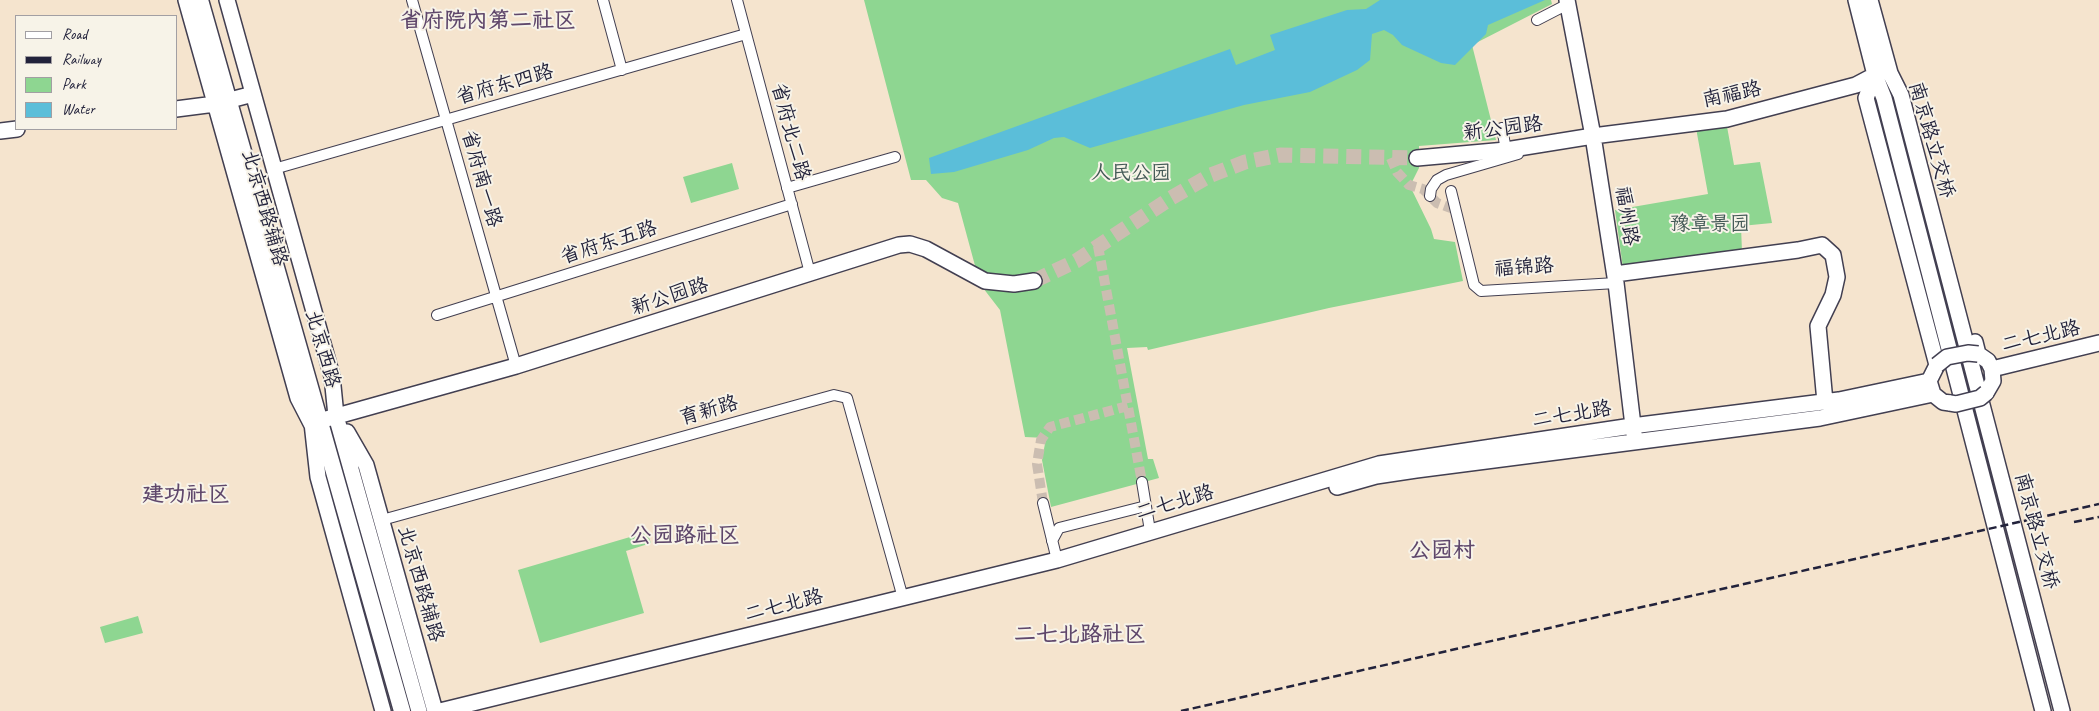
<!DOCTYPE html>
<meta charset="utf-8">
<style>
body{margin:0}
#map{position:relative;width:2099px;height:711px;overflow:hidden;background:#f5e4ce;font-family:Caveat,sans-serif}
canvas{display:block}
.legend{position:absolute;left:15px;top:15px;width:162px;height:115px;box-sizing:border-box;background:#f7f3e8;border:1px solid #a29fa3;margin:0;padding:6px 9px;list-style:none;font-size:15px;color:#22223b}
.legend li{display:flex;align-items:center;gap:10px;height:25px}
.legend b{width:25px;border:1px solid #a29fa3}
</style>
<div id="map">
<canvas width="2099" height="711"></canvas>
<ul class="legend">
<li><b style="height:6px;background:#fff"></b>Road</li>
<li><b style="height:6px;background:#22223b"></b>Railway</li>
<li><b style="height:14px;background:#8ed691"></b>Park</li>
<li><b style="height:14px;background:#5bbed9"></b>Water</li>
</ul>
</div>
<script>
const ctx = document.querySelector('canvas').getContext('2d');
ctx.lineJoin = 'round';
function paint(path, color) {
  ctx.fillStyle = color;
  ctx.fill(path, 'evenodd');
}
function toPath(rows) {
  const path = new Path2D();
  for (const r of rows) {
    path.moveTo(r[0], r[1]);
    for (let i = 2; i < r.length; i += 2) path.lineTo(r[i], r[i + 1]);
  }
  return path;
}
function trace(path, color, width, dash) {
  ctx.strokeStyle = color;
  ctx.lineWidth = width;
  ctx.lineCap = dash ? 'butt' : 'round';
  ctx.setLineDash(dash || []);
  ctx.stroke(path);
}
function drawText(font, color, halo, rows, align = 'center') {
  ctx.font = font + ' Caveat,"LXGW WenKai TC",sans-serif';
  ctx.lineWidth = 4;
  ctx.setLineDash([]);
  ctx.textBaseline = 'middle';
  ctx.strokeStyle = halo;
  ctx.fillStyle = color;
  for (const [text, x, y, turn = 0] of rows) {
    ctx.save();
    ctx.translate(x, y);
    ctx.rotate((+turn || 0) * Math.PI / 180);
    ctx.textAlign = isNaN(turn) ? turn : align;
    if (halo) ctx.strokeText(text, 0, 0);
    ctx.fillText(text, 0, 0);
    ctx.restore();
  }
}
paint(toPath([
 [864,0,1551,0,1552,4,1472,45,1496,140,1419,146,1419,168,1410,186,1431,229,1434,239,1455,242,1463,281,1329,308,1148,350,1147,347,1127,348,1148,459,1153,459,1159,478,1051,507,1042,460,1046,438,1025,437,1000,310,980,284,958,203,942,198,926,180,911,180],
 [1726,121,1734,165,1760,162,1772,223,1741,226,1742,252,1623,268,1615,210,1708,194,1696,128],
 [732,163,739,189,691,203,683,177],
 [647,532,651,543,626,551,644,613,540,643,518,570],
 [138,616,143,633,105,643,100,627]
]), '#8ed691');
paint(toPath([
 [1380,0,1545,0,1488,25,1486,34,1455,65,1441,63,1402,45,1393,35,1384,30,1372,34,1370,60,1357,70,1310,92,1244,105,1090,148,1064,137,1054,138,1028,150,954,172,931,174,929,158,1230,49,1236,65,1275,50,1270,35,1347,10,1366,9]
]), '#5bbed9');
trace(toPath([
 [1391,158,1397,172,1409,185,1423,189,1437,203,1456,210],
 [1098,246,1142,482],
 [1043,503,1037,464,1041,440,1050,427,1128,406]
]), '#cbbdb1', 10, [10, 5]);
trace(toPath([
 [1034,281,1076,261,1171,198,1211,175,1245,162,1280,155,1417,158]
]), '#cbbdb1', 15, [15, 8]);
const street = toPath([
 [412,0,516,366],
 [603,0,622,70],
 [737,0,810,273],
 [1537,20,1568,4],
 [1502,128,1506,150],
 [274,169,746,34],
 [787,188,895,157],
 [1451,191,1474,285,1481,291,1616,283],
 [1430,196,1431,189,1437,180,1446,175,1518,154],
 [437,315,792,204],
 [1142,482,1150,531],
 [1043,503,1057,560],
 [382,520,834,395,847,398,903,598],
 [1052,541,1059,528,1146,506]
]);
const secondary = toPath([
 [186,0,298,398,315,431],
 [227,0,332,376,336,416,419,711],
 [1567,0,1593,136,1616,283,1634,434],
 [1856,0,1875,75,1884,98,2043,711],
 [1870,0,1890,73,1901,95,2062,711],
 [1875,75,1866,98,1937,365,1929,381,1933,394,1943,402,1950,403],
 [176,109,215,104,253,94],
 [0,131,17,129],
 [1417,158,1506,150,1593,136,1727,119,1856,85,1875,75],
 [1615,274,1798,250,1822,245,1833,255,1837,277,1833,295,1818,326,1825,402],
 [1975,342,1978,354,1988,361,1992,369,1993,381,1986,393],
 [1992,369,2099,343],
 [347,432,366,465,435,711],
 [1337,487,1376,476,1416,470,1820,418,1933,394],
 [383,711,318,477,312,423,516,366,899,245,910,244,926,249,985,281,1014,284,1034,281],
 [440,711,1057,560,1379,464,1632,426,1839,400,1929,381]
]);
const primary = toPath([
 [200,0,402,711]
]);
trace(street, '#423f51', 12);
trace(secondary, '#423f51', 18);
trace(primary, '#423f51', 19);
trace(street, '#fff', 10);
trace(secondary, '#fff', 15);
trace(primary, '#fff', 16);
trace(toPath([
 [2074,522,2099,517],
 [1181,711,2099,504]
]), '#22223b', 2.5, [8, 4]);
const secondaryBridge = toPath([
 [1937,365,1947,357,1968,353,1978,354],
 [1950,403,1956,404,1980,398,1986,393]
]);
trace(secondaryBridge, '#423f51', 18, []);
trace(secondaryBridge, '#fff', 15);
drawText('20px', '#22223b', '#f7f3e8', [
 ["省府东四路",505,85,-16],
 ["南福路",1732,95,-12],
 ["新公园路",1503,129,-7],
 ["省府北二路",790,132,75],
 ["南京路立交桥",1931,140,74],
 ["省府南一路",481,179,74],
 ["北京西路辅路",264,208,74],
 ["福州路",1626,216,81],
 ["省府东五路",609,243,-18],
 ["福锦路",1524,268,-4],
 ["新公园路",670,297,-18],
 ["二七北路",2041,337,-13],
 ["北京西路",322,349,74],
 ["育新路",709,411,-16],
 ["二七北路",1572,415,-9],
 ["二七北路",1175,503,-16],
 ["南京路立交桥",2036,531,75],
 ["北京西路辅路",420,584,74],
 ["二七北路",784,606,-14]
]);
drawText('20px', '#425855', '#f7f3e8', [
 ["人民公园",1131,174],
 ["豫章景园",1710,225]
]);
drawText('bold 22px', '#5f476b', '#f7f3e8', [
 ["省府院内第二社区",488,21],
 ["建功社区",186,495],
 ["公园路社区",685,536],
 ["公园村",1442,551],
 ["二七北路社区",1080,635]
]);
</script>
